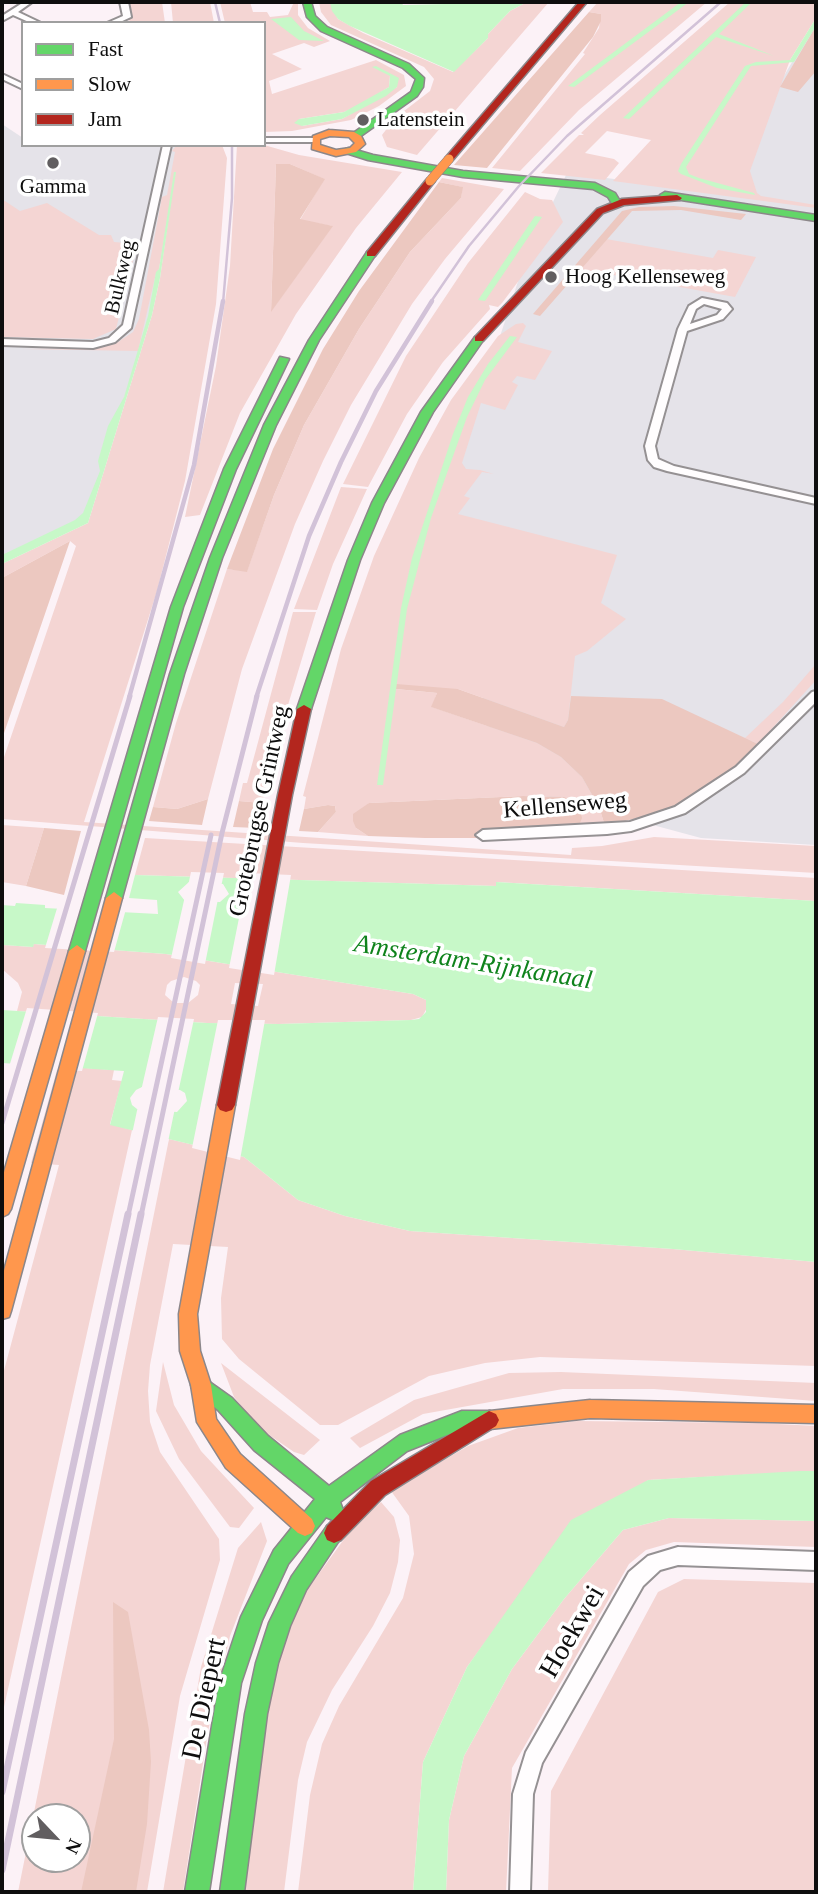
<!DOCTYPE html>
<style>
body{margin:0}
#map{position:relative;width:818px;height:1894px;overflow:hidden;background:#fcf2f7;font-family:Georgia,serif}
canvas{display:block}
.frame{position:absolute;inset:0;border:4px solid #0e0e0e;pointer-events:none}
.legend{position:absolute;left:21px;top:21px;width:245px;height:126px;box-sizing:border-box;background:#fff;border:2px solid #9f9f9f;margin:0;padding:9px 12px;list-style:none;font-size:21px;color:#0e0e0e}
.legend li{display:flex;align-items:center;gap:14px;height:35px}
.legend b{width:35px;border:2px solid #9f9f9f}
.north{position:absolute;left:21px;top:1803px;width:70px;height:70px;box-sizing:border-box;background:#fff;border:2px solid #9f9f9f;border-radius:50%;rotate:116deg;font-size:19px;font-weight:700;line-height:28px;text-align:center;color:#0e0e0e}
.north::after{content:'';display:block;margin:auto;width:24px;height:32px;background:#615e60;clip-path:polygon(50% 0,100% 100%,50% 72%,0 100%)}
</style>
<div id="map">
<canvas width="818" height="1894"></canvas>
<div class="frame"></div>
<ul class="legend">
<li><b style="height:9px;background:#63d668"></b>Fast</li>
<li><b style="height:9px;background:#ff974d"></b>Slow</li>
<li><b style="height:9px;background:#b3261e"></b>Jam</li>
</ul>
<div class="north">N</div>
</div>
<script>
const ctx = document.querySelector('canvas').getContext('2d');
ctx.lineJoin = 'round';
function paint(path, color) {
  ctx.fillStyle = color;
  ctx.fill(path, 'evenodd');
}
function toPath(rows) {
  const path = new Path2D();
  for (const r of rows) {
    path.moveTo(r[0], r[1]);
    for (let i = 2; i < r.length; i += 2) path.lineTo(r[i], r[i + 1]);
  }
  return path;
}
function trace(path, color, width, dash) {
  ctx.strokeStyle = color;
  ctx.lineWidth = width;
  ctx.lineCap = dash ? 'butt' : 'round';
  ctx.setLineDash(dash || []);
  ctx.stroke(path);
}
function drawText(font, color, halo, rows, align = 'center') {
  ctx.font = font + ' Georgia,serif';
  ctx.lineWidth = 7;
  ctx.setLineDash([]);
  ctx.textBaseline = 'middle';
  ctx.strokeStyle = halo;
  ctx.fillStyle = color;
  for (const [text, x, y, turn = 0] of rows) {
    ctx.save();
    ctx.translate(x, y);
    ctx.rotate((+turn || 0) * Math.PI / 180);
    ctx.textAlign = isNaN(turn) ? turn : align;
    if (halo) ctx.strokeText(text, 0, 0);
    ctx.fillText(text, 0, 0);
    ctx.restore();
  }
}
paint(toPath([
 [816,22,816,845,701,838,497,783,449,492,525,260,567,173,748,196,737,175,779,84],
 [2,124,23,138,23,145,183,145,148,324,87,513,79,520,2,559]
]), '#e5e3e9');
paint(toPath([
 [129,2,162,2,165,23,126,23,130,21,127,19,132,17],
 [171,2,210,2,214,23,173,23],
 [220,2,250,2,253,12,267,12,270,17,288,15,294,2,298,2,298,15,308,28,330,41,314,47,304,43,272,54,302,69,269,81,272,94,376,60,404,75,406,86,379,106,351,120,292,131,264,132,264,23,225,23],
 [390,76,397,87,342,119,302,126,299,119,344,112,360,105,389,87],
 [319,2,333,2,330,2,338,19,363,33,453,72,488,38,488,34,510,11,527,2,549,2,417,155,387,147,382,135,395,118,430,91,434,79,424,67,331,25,321,12],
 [598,2,707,2,579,110,520,171,492,168,585,54,583,53,599,28,601,14,589,12],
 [730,2,816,2,816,18,790,60,750,171,757,193,761,196,816,205,816,208,613,181,651,140,607,131,585,153,614,159,619,163,605,180,541,173,579,135,584,135,581,133,600,115],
 [177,145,222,145,227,158,216,304,185,481,157,591,84,822,571,855,572,848,602,846,654,837,816,846,816,873,303,843,2,819,2,763,76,546,70,541,2,578,2,564,88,523,152,315,160,278,175,172,159,269,156,273,138,351,22,349,97,348,118,342,133,332,139,319,162,197,167,195,175,152,172,151],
 [237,145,264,145,299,155,402,172,356,228,296,314,240,413,200,515,185,517,216,366,230,266],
 [276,164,290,164,324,179,300,220,332,226,271,311],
 [442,178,504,189,445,259,412,304,351,405,323,461,295,524,242,669,208,799,177,809,153,807,176,723,227,569,247,571,274,495,304,425,359,329,410,252,461,198,462,187,439,182],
 [525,192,540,199,552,200,563,222,502,303,498,307,489,305,490,309,443,362,407,414,368,487,343,484,406,356,468,263],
 [2,199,20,211,47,203,99,235,111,235,114,242,137,244,116,329,93,339,2,337],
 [606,239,713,258,718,250,756,257,735,297,580,269],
 [523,323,526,326,518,342,552,351,535,380,517,376,512,382,518,385,505,410,481,403,462,463,466,469,480,470,494,474,482,472,464,496,470,498,458,514,617,555,601,603,626,619,587,651,575,656,568,720,564,727,458,689,396,689,437,693,432,707,537,743,561,757,582,777,599,807,605,826,578,828,564,797,523,796,369,803,356,828,368,836,318,832,336,812,335,806,328,805,304,809,306,797,303,796,341,649,374,556,419,458,451,400,498,336,516,324],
 [341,487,367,489,333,564,317,610,294,609],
 [293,612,316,612,288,705,267,795,264,795,262,803,239,801,243,783,247,783],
 [816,664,816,680,758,744,745,738,783,702],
 [2,825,44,828,26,886,2,882],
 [145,838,816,878,816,901,497,882,496,886,135,875],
 [2,941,5,941,4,945,32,947,34,944,166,954,413,994,426,1000,428,1006,422,1017,411,1020,279,1024,207,1023,17,1011,22,992,18,983,2,969],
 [184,977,196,981,200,985,198,995,188,1003,174,1003,165,995,167,985,171,981],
 [235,983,263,984,258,1006,231,1004],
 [58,1066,114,1070,112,1080,122,1081,110,1124,132,1130,2,1716,2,1378,59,1165,31,1163],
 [169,1139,244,1157,298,1200,345,1216,410,1231,673,1249,816,1262,816,1366,540,1357,485,1363,429,1376,338,1425,320,1425,239,1359,222,1339,221,1298,228,1247,173,1244,150,1365,148,1391,150,1422,160,1452,219,1539,220,1560,180,1696,147,1892,18,1892],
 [35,1817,77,1817,77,1859,35,1859],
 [163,1362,174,1405,201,1451,254,1508,239,1528,230,1527,179,1459,156,1411],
 [221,1363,320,1440,304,1455,294,1452,259,1428,234,1397],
 [561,1372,816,1383,816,1401,654,1389,563,1389,423,1414,360,1448,350,1438,414,1400,509,1373],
 [577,1421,759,1423,816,1426,816,1471,648,1480,524,1589,467,1667,423,1762,413,1892,298,1892,310,1795,322,1744,339,1706,403,1598,414,1554,409,1516,391,1491,468,1446,518,1428],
 [381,1502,394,1517,400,1540,398,1562,390,1593,373,1626,332,1690,307,1742,298,1780,284,1892,241,1892,263,1733,284,1634,307,1590,353,1527],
 [669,1518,816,1521,816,1547,674,1542,646,1550,629,1564,512,1768,506,1892,446,1892,449,1820,464,1756,512,1669,564,1599,623,1530],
 [261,1522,267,1541,230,1636,208,1731,183,1892,163,1892,201,1667,238,1548],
 [684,1579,816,1583,816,1892,548,1892,551,1791,658,1592]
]), '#f4d5d3');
paint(toPath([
 [589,12,601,14,601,21,593,37,487,168,454,165],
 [816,26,816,71,798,92,780,87],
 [276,164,290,164,325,179,300,219,333,226,271,312],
 [439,182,463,187,461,198,410,252,359,329,304,425,274,495,247,572,227,569,273,449,323,349,359,291],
 [674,206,746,214,741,220,681,210,632,211,540,316,533,314,622,211,639,207],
 [70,541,2,739,2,578],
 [396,684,458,689,564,727,568,720,571,696,662,699,760,745,726,777,677,808,605,826,599,807,582,777,561,757,537,743,431,707,437,693,396,689],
 [523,796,564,797,578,804,582,818,578,828,566,837,548,838,425,838,368,836,356,828,353,821,353,814,369,803],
 [208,799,202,825,149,821,153,807,177,809],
 [239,801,262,803,257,828,233,827],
 [328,805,335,806,336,812,318,832,299,831,304,809],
 [44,828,81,831,64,895,26,886],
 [113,1602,128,1612,149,1730,151,1762,147,1824,136,1892,81,1892,114,1739]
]), '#ecc8c0');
paint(toPath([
 [330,2,401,2,403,5,527,2,510,11,488,34,488,38,454,72,350,26,338,19,332,11],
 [681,2,689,2,574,87,568,86],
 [746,2,752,2,719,34,774,56,716,37,629,119,623,118],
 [291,17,304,31,324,41,299,40,271,19],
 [816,18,816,26,794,62,751,66,686,167,689,174,699,178,754,193,755,195,717,188,681,174,678,171,681,164,745,66,756,62,790,60],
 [376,66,399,78,397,87,386,96,342,119,302,126,294,123,299,119,344,112,389,87,390,76,372,67],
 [174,172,176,172,160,278,152,315,88,523,2,564,2,555,75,520,83,513,100,471,98,461,108,426,124,397,148,316,156,272,159,269],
 [535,216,542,217,485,301,478,300],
 [510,336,517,337,485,380,467,417,431,518,407,609,383,785,377,785,401,608,412,558,453,434,468,397,488,364],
 [135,875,496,886,496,882,816,901,816,1262,673,1249,410,1231,345,1216,298,1200,244,1157,110,1125,124,1071,2,1063,2,1010,207,1023,279,1024,411,1020,419,1019,426,1012,426,1000,413,994,166,954,34,944,33,947,3,945,2,905,15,906,16,903,45,905,45,908,158,914,157,900,129,898],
 [189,882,223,884,229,894,220,902,185,901,178,892],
 [142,1087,180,1090,185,1093,187,1101,177,1112,137,1109,132,1105,130,1098,136,1090],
 [238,1095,246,1105,232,1113,208,1108,208,1097],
 [800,1471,816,1471,816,1521,669,1518,623,1530,564,1599,512,1669,464,1756,449,1820,446,1892,413,1892,423,1762,467,1667,571,1520,648,1480]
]), '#c7f8c8');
paint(toPath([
 [191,872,224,873,221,887,188,886],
 [248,873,291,875,274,975,229,968],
 [185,896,218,899,205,964,171,958],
 [58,905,126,909,114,952,45,948],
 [27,1008,98,1013,82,1071,9,1067],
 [158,1017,194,1019,178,1093,141,1091],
 [218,1020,265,1020,240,1160,192,1148],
 [138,1106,175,1108,168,1142,132,1134]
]), '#fcf2f7');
const street = toPath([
 [24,2,32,2,18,12,41,23,31,23,13,15,2,21,2,16,24,2],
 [120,2,128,2,131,17,118,23,107,23,123,16,120,2],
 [2,74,23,84,23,89,2,79,2,74],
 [264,138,314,138,318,140,314,142,264,142,264,138],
 [163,145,171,145,131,328,115,342,93,348,2,345,2,339,93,342,109,338,123,325,163,145],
 [702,298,727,303,732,309,723,319,687,331,655,446,658,459,674,466,816,498,816,504,667,471,654,467,648,460,645,446,678,329,689,306,702,298],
 [704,304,722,309,717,315,690,324,696,309,704,304],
 [816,691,816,702,744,773,685,813,631,831,607,834,483,840,476,835,483,830,630,822,675,807,736,767,812,692,816,691],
 [678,1547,816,1552,816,1570,678,1565,660,1570,643,1586,542,1763,533,1794,530,1892,510,1892,513,1794,526,1752,629,1572,648,1556,678,1547]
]);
const fast = toPath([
 [303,2,311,2,315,16,327,27,409,64,424,78,423,87,417,96,358,138,352,138,352,134,411,92,416,79,403,68,321,31,307,17,303,2],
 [349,148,373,155,463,171,595,183,615,193,621,203,613,205,608,197,593,189,463,177,368,160,346,153,346,149,349,148],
 [665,192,816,215,816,221,662,197,660,195,665,192],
 [367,252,376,254,319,340,276,425,222,558,184,674,122,898,119,902,109,902,106,898,170,674,210,558,264,425,309,340,367,252],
 [475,337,484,339,433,412,384,503,360,560,311,709,304,713,299,712,297,709,348,560,372,503,421,412,475,337],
 [280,357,289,359,236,469,183,607,85,951,83,955,71,955,69,951,171,607,224,469,280,357],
 [201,1376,232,1398,268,1436,329,1486,400,1435,462,1411,490,1411,497,1414,500,1420,497,1426,490,1429,462,1429,407,1451,340,1502,343,1510,340,1517,333,1520,326,1517,288,1564,262,1620,241,1683,209,1892,185,1892,219,1683,241,1617,274,1550,315,1499,254,1450,218,1410,194,1391,191,1385,194,1379,201,1376],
 [334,1523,341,1526,344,1533,306,1590,290,1626,278,1663,267,1714,244,1892,220,1892,245,1714,256,1663,269,1623,292,1576,327,1526,334,1523]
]);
const slow = toPath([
 [329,130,354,132,361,136,365,144,356,152,336,156,312,149,313,136,329,130],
 [330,136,349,137,355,143,350,148,336,150,320,145,320,139,330,136],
 [114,892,122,898,11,1311,9,1317,2,1319,2,1278,106,898,114,892],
 [77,945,85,951,11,1209,8,1214,2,1217,2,1179,69,951,77,945],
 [226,1098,232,1100,235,1105,197,1314,200,1351,211,1385,216,1419,240,1454,312,1519,315,1526,312,1533,305,1536,298,1533,226,1468,197,1422,191,1385,180,1351,179,1314,217,1105,220,1100,226,1098],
 [590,1400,816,1405,816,1423,590,1418,490,1429,483,1426,480,1420,483,1414,490,1411,590,1400]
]);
const jam = toPath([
 [579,2,587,2,452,161,446,161,446,157,579,2],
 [427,179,435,181,375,256,367,256,367,252,427,179],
 [677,195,682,198,680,200,624,205,603,213,483,341,475,341,475,337,597,209,622,199,677,195],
 [304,705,311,709,292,795,235,1105,232,1110,226,1112,220,1110,217,1105,278,795,297,709,304,705],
 [489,1411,496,1414,499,1420,496,1426,385,1495,341,1540,334,1543,327,1540,324,1533,327,1526,371,1481,489,1411]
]);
trace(street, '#959193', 4);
trace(fast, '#8c878a', 3);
trace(slow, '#8c878a', 3);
trace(jam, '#8c878a', 3);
paint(street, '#fffdfe');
paint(fast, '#63d668');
paint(slow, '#ff974d');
paint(jam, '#b3261e');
trace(toPath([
 [215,2,220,23],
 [223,303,232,198,232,145],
 [430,303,469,246,519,186,567,136,721,2]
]), '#d2c2d8', 2.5);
trace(toPath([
 [129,698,194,465,223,301],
 [256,698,309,536,341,462,376,391,432,301]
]), '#d2c2d8', 4.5);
trace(toPath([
 [2,1123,130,696],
 [128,1216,211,835],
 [141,1216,222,833,257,696]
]), '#d2c2d8', 5);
trace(toPath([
 [2,1792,128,1214],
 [2,1870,141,1214]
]), '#d2c2d8', 7);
const slowBridge = toPath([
 [430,181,449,159]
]);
trace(slowBridge, '#827e80', 10, []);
trace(slowBridge, '#ff974d', 9);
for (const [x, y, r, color] of [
 [363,120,7,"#615e60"],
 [53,163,7,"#615e60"],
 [551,277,7,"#615e60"]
]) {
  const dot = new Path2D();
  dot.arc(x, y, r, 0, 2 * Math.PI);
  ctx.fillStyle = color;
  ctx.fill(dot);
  trace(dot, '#fff', 2.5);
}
drawText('21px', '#0e0e0e', '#fff', [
 ["Latenstein",377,120],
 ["Gamma",53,187,"center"],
 ["Hoog Kellenseweg",565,277]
], 'left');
drawText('21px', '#0e0e0e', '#fff', [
 ["Bulkweg",121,277,-77]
]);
drawText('24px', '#0e0e0e', '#fff', [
 ["Kellenseweg",565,806,-5],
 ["Grotebrugse Grintweg",260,811,-78]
]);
drawText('italic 26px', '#0f831c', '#fff', [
 ["Amsterdam-Rijnkanaal",473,963,9]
]);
drawText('28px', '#0e0e0e', '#fff', [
 ["Hoekwei",573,1632,-60],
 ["De Diepert",205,1699,-78]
]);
</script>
